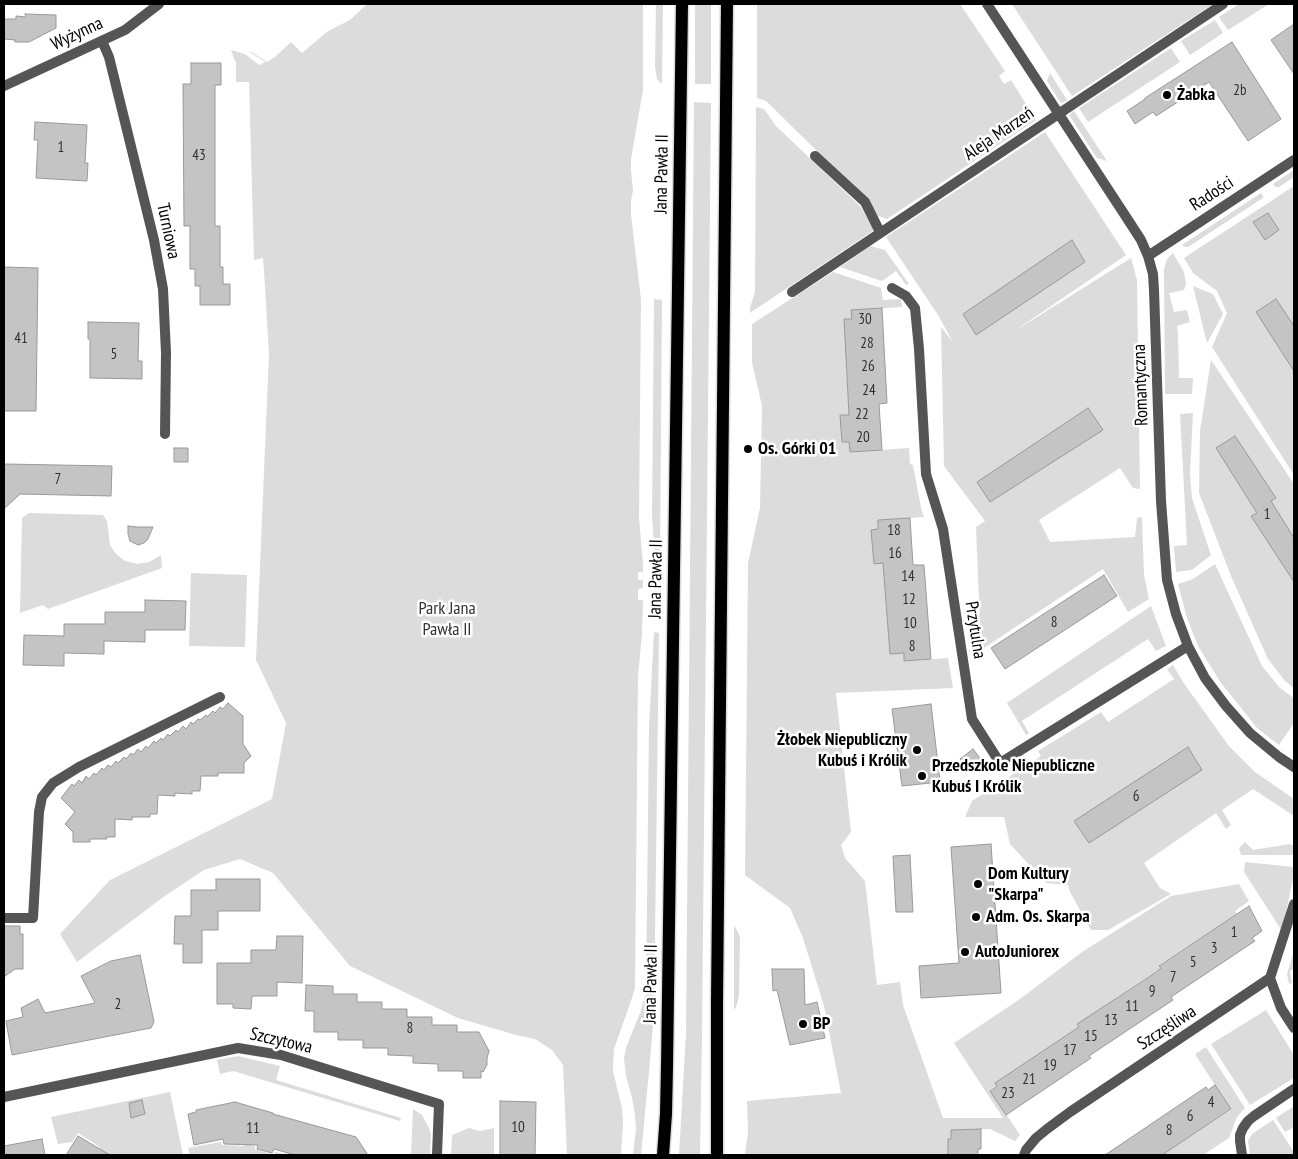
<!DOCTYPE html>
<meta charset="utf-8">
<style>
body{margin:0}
#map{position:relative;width:1298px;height:1159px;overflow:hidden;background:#fff;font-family:"PT Sans Narrow",sans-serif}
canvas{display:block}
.frame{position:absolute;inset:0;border:5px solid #000;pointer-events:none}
</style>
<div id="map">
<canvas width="1298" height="1159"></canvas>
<div class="frame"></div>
</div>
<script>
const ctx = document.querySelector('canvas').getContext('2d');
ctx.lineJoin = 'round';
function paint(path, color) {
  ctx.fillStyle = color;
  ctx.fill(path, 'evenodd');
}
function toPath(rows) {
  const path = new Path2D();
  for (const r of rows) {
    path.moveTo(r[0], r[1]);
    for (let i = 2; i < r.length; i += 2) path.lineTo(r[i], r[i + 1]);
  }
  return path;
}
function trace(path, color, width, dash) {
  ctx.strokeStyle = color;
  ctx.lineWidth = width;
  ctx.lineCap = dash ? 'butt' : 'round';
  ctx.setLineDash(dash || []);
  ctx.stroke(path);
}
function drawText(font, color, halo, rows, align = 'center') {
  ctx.font = font + ' "PT Sans Narrow",sans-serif';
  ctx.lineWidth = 5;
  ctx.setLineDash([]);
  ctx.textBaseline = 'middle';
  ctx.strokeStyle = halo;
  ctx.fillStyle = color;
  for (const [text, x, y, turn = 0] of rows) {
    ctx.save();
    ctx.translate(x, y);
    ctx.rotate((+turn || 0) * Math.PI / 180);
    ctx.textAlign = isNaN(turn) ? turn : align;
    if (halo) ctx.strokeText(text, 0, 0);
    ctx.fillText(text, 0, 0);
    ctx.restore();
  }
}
paint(toPath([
 [367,4,643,4,643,90,631,159,631,171,633,190,631,201,631,214,641,300,639,518,643,564,643,572,638,572,638,580,643,580,643,588,638,589,638,600,643,600,642,634,638,676,635,988,633,995,614,1049,613,1064,613,1071,622,1108,623,1122,621,1155,567,1155,563,1065,552,1050,535,1039,516,1035,458,1018,350,966,273,873,240,859,204,870,162,898,77,962,60,934,110,880,272,799,286,723,256,660,269,354,264,271,263,258,254,260,249,82,236,82,236,63,231,50,245,54,259,65,265,62,251,53,250,51,267,62,275,57,291,42,302,53,328,31,350,20],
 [656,4,663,4,662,84,657,79,655,67],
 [695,4,711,4,711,84,695,84],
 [757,4,960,4,1005,71,999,76,1004,84,1011,80,1036,120,887,219,878,216,866,199,766,101,757,98],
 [1012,4,1213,4,1072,96],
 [1239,4,1269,4,1228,30,1219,17],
 [1215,20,1223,33,1190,55,1181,41],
 [1171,48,1180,62,1088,122,1079,108],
 [1050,73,1067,100,1063,103,1060,102,1047,81],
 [694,102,711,103,702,1036,700,1155,679,1155,686,1033],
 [756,107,764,109,776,126,861,207,874,230,750,313,750,308,755,292],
 [1074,111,1107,161,1097,158,1069,115],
 [1045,132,1126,255,1013,332,1131,258,1137,280,1140,489,1133,488,1120,468,1039,520,1050,542,1135,537,1137,518,1142,517,1144,575,1149,599,1128,612,1103,569,981,650,976,527,985,521,944,466,941,327,953,342,938,315,886,237],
 [1294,170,1294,177,1279,187,1275,187,1273,184],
 [1294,186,1294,475,1212,347,1227,313,1217,291,1193,273,1184,258],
 [1261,193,1263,196,1263,198,1188,247,1185,247,1182,245],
 [870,246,885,250,909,284,906,285,896,271,882,281,840,267],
 [1173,253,1184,272,1186,284,1184,290,1169,293,1174,312,1187,310,1190,322,1177,326,1178,334,1179,378,1193,378,1192,394,1165,394,1164,269,1167,259],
 [833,272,881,288,883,300,901,299,902,307,852,310,852,319,844,319,853,365,846,366,849,415,840,415,842,442,849,442,850,452,909,448,910,464,913,465,921,508,924,517,878,520,878,529,871,530,874,563,883,563,890,654,904,653,905,661,948,658,953,688,836,693,851,832,841,845,845,858,865,881,877,985,900,982,903,1005,943,1118,1003,1118,954,1043,1020,999,1082,952,1171,896,1239,884,1249,901,1235,911,1237,914,1159,965,1161,968,1155,972,1157,975,1148,977,1119,996,1079,1027,990,1090,1020,1135,1015,1141,990,1129,952,1130,951,1139,948,1139,948,1155,745,1155,748,1132,747,1101,841,1093,824,1006,803,938,790,908,745,875,748,563,760,508,762,406,752,362,752,324],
 [1193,286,1213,294,1223,314,1207,343],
 [654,299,662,300,660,563,655,563,652,514],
 [1211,360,1294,484,1294,688,1285,681,1268,659,1231,576,1199,493,1200,431],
 [1193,413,1190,474,1192,498,1211,555,1192,570,1176,572,1174,546,1187,545,1180,414],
 [29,513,103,515,107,521,110,545,116,554,125,561,138,564,149,562,161,555,162,568,48,609,43,605,20,613,22,518],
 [1215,564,1262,666,1280,688,1294,698,1294,723,1279,745,1258,729,1221,683,1198,646,1187,618,1178,584,1193,579],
 [191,573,247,575,245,647,189,646],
 [1151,606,1166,646,1156,651,1148,639,1022,721,1029,733,1026,735,1007,703],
 [654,632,659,633,654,1013,650,1061,641,1155,633,1155,636,1129,635,1115,632,1098,626,1076,624,1058,626,1048,641,1010,646,992,649,727],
 [1173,665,1185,685,1229,746,1255,772,1294,799,1294,816,1253,789,1222,810,1231,825,1226,829,1216,813,1144,863,1160,888,1171,894,1108,930,1091,930,1070,892,1068,885,1046,883,1010,844,1004,817,965,817,972,801,1041,756,1038,751,1101,712,1108,722,1174,679,1167,669],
 [1245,842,1253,850,1290,844,1294,846,1294,855,1241,855,1239,848],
 [1245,862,1294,867,1294,874,1282,931,1244,872],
 [734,925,739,934,740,939,739,995,737,1004,734,1011],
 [1294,951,1294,969,1290,971,1292,983,1289,984,1287,974],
 [1266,1010,1294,1055,1294,1078,1250,1105,1211,1044],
 [1206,1047,1245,1108,1237,1117,1229,1138,1203,1155,1162,1155,1160,1152,1174,1147,1231,1110,1195,1054],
 [238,1056,280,1066,276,1080,401,1118,400,1121,233,1071,220,1074,217,1060],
 [170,1092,183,1155,95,1155,100,1147,78,1133,72,1142,58,1144,51,1117],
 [1294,1106,1294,1127,1285,1132,1276,1118],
 [413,1109,422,1115,429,1128,431,1134,430,1155,411,1155],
 [1273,1120,1294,1152,1294,1155,1250,1155,1248,1141,1252,1134],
 [469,1128,480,1131,494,1128,494,1155,451,1155,452,1135],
 [221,1142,222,1145,244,1146,245,1143,255,1146,255,1149,274,1155,275,1152,288,1155,190,1155,188,1148]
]), '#dcdcdc');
const building = toPath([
 [25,14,56,15,56,28,29,42,15,42,15,40,4,39,4,19,16,19,16,16,26,17,25,14],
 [1294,24,1294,74,1271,40,1294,24],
 [1232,42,1281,119,1248,141,1209,82,1156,116,1153,112,1135,124,1127,111,1145,99,1145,98,1232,42],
 [191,63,221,63,221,85,215,85,215,226,220,226,220,267,223,267,223,284,230,284,230,305,200,305,200,286,195,286,195,269,190,269,190,226,184,226,183,84,191,84,191,63],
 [35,122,87,125,85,163,88,163,87,181,36,178,38,140,34,140,35,122],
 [1268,213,1279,230,1265,240,1253,222,1268,213],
 [1072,240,1085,262,976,335,963,314,1072,240],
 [4,267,38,268,36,411,4,411,4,267],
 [1276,299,1294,326,1294,371,1256,312,1276,299],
 [882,308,887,403,879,404,882,450,850,452,849,442,842,442,840,415,849,415,844,319,852,319,851,310,882,308],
 [88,322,139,323,138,361,142,361,142,379,90,378,90,339,88,339,88,322],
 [1088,408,1103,430,990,502,977,482,1088,408],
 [1235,436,1276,498,1271,501,1294,538,1294,582,1251,516,1257,513,1216,448,1235,436],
 [174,448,188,448,188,462,174,462,174,448],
 [4,464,112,466,111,496,20,494,4,509,4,464],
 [910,518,913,565,924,565,931,659,904,661,904,653,890,654,883,563,874,564,871,530,878,529,878,520,910,518],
 [128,526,137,527,153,527,148,539,144,543,138,545,130,541,128,534,128,526],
 [1104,575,1117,596,1005,669,991,648,1104,575],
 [145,600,186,601,185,630,145,630,145,642,104,641,104,654,64,653,64,666,23,665,24,635,64,636,64,624,105,624,105,612,145,612,145,600],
 [228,703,243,716,243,744,251,756,244,763,244,773,218,773,218,776,201,776,200,791,192,791,192,794,175,793,175,796,158,795,157,814,150,814,150,817,132,817,132,820,115,819,115,837,106,837,107,839,90,839,90,842,73,842,73,832,65,824,75,812,61,798,72,784,74,786,79,780,82,783,86,776,89,779,94,773,96,775,102,768,104,770,108,765,111,767,116,761,118,763,124,757,126,759,131,753,133,755,138,749,141,752,146,746,148,748,154,741,156,743,161,738,163,740,168,734,170,736,176,730,178,732,183,726,186,729,191,722,193,724,198,719,200,720,206,715,207,717,213,711,215,713,220,707,223,709,228,703],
 [931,704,940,782,902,786,892,709,931,704],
 [1188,747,1202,770,1089,843,1074,821,1188,747],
 [973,749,983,762,970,773,960,759,973,749],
 [991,844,1001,993,921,998,919,966,959,963,951,847,991,844],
 [910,855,913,912,896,912,893,856,910,855],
 [216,879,260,879,260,911,218,911,218,930,202,930,202,963,183,963,183,944,174,944,175,916,191,916,191,890,216,890,216,879],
 [1249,906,1262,931,1252,938,1255,941,1171,997,1173,1000,1089,1056,1091,1058,1006,1115,990,1091,997,1086,995,1083,1079,1027,1077,1024,1155,973,1161,968,1159,966,1249,906],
 [4,926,20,926,20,934,23,934,23,969,15,969,4,977,4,926],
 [277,936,303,936,302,983,277,982,277,996,252,996,251,1009,233,1008,233,1004,217,1004,217,963,251,963,251,950,276,950,277,936],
 [140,955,154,1022,151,1028,12,1055,6,1021,23,1017,21,1008,38,999,45,1013,95,1003,81,976,111,961,140,955],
 [772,969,804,969,805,1005,817,1002,825,1038,790,1045,777,990,773,991,772,969],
 [306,985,333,986,333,994,357,994,357,1002,382,1002,382,1009,407,1009,407,1017,432,1017,432,1025,457,1025,457,1032,479,1032,489,1051,487,1058,487,1065,483,1072,481,1071,481,1078,463,1078,463,1071,438,1071,438,1064,413,1063,413,1056,388,1055,388,1048,363,1048,363,1040,338,1040,338,1032,314,1032,314,1011,305,1011,306,985],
 [1215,1085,1231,1109,1162,1155,1105,1155,1206,1087,1208,1090,1215,1085],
 [142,1100,145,1114,131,1118,129,1103,142,1100],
 [500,1101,536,1102,535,1155,500,1155,500,1101],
 [235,1102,273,1113,273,1114,356,1137,368,1155,295,1155,274,1149,272,1153,257,1149,258,1145,224,1144,223,1139,194,1145,188,1114,196,1112,196,1110,235,1102],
 [981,1129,981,1149,978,1149,978,1155,948,1155,948,1139,951,1139,951,1130,981,1129],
 [78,1136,110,1155,66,1155,78,1136],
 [42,1139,45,1155,4,1155,4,1146,42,1139]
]);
paint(building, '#c4c4c4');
trace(building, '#999', 1);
const primary = toPath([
 [663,1155,666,1114,667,1066,682,4],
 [717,1155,717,1000,727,4]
]);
trace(primary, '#dbdbdb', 15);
trace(toPath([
 [987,4,1132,226,1141,240,1148,256,1153,274,1154,290,1161,501,1167,580,1176,614,1188,646,1205,678,1226,706,1250,733,1279,757,1294,767],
 [102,41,109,57,154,240,163,289,166,353,165,434],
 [4,86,125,30,159,4],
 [815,156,865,202,880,232],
 [1148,256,1294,160],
 [892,288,906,296,915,308,919,349,926,474,943,529,972,719,1000,763,1188,646],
 [792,292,1223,4],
 [4,918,33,918,39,812,42,797,53,783,79,767,220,697],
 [1270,978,1281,1008,1294,1028],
 [4,1097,238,1048,281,1055,439,1104,437,1155],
 [1024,1155,1026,1150,1036,1138,1047,1129,1070,1112,1270,978,1294,904],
 [1242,1155,1240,1141,1240,1135,1243,1128,1248,1121,1254,1116,1294,1089]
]), '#555', 10);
trace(primary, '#000', 12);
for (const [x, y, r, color] of [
 [1167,95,5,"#000"],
 [748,449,5,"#000"],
 [917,750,5,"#000"],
 [922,776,5,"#000"],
 [978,884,5,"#000"],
 [976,917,5,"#000"],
 [965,952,5,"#000"],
 [803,1024,5,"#000"]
]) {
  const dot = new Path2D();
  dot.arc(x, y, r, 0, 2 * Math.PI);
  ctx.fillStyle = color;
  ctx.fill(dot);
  trace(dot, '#fff', 2);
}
drawText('15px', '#313131', null, [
 ["2b",1240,91],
 ["1",61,148],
 ["43",199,156],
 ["30",865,320],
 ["41",21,339],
 ["28",867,344],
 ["5",114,355],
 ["26",868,367],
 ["24",869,391],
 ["22",862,415],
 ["20",863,438],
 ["7",58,480],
 ["1",1267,515],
 ["18",894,531],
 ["16",895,554],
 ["14",908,577],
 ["12",909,600],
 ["8",1054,623],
 ["10",910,624],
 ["8",912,647],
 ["6",1136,797],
 ["1",1234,933],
 ["3",1214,949],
 ["5",1193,963],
 ["7",1173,978],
 ["9",1152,992],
 ["2",118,1005],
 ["11",1132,1007],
 ["13",1111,1021],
 ["8",410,1029],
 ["15",1091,1037],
 ["17",1070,1051],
 ["19",1050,1066],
 ["21",1029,1080],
 ["23",1008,1094],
 ["4",1211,1103],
 ["6",1190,1117],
 ["10",518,1128],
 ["11",253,1129],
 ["8",1169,1131]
]);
drawText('18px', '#000', '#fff', [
 ["Wyżynna",77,34,-25],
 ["Aleja Marzeń",999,134,-34],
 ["Jana Pawła II",662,174,-89],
 ["Radości",1212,194,-33],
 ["Turniowa",168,231,78],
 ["Romantyczna",1141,385,-92],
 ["Jana Pawła II",656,579,-89],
 ["Przytulna",975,630,81],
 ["Jana Pawła II",651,984,-89],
 ["Szczęśliwa",1167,1028,-33],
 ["Szczytowa",281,1041,13]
]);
drawText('bold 18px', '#000', '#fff', [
 ["Żabka",1177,95],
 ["Os. Górki 01",758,449],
 ["Żłobek Niepubliczny",907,740,"right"],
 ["Kubuś i Królik",907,761,"right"],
 ["Przedszkole Niepubliczne",932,766],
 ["Kubuś I Królik",932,787],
 ["Dom Kultury",988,874],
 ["\"Skarpa\"",988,895],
 ["Adm. Os. Skarpa",986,917],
 ["AutoJuniorex",975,952],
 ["BP",813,1024]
], 'left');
drawText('18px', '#333', '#fff', [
 ["Park Jana",447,609],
 ["Pawła II",447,630]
]);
</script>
